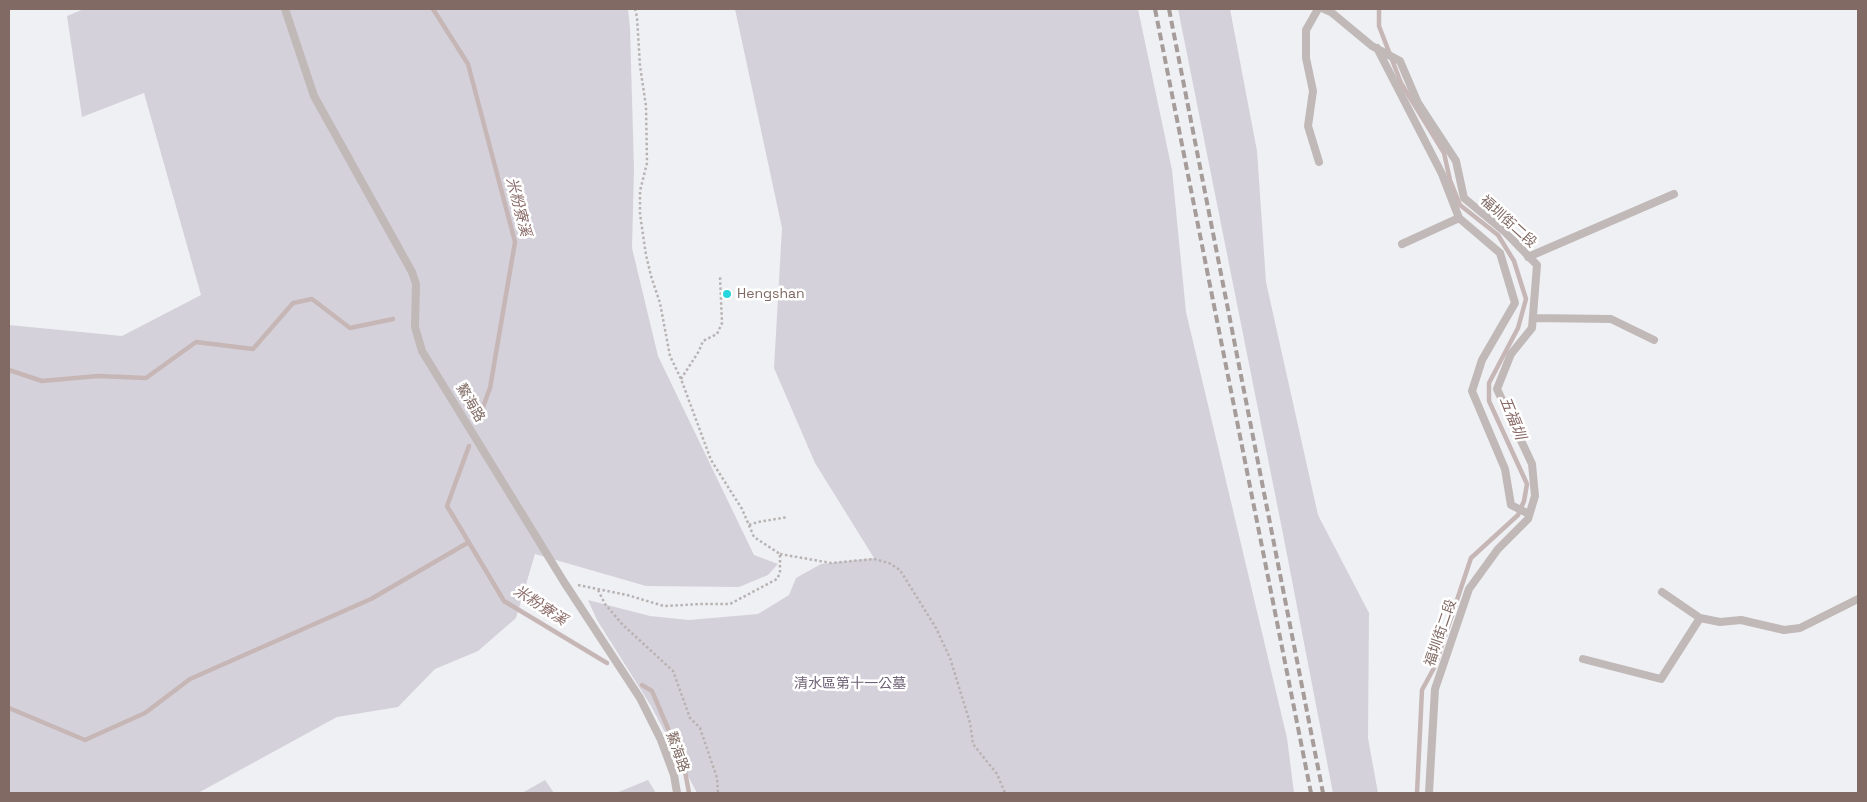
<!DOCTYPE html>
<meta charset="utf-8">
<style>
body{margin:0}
#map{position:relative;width:1867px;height:802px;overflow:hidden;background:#eff0f4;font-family:"Space Grotesk",sans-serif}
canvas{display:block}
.frame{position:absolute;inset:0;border:10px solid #806a63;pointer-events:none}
</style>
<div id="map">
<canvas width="1867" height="802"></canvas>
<div class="frame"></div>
</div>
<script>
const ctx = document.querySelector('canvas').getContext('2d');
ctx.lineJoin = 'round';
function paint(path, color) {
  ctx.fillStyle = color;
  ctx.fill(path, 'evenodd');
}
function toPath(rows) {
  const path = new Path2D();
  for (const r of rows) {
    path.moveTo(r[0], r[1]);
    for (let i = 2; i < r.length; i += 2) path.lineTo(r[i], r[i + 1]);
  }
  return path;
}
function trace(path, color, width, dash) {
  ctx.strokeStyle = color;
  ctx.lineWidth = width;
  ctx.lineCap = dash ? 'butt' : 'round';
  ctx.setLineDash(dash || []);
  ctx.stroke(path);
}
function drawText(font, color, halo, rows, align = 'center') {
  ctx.font = font + ' "Space Grotesk","Noto Sans TC",sans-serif';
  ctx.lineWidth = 5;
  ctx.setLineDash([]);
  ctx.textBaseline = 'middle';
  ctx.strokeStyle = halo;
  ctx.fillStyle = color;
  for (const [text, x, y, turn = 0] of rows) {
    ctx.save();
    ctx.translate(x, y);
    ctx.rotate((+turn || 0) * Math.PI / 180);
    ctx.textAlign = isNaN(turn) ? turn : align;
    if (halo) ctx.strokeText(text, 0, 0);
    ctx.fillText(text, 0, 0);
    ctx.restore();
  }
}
paint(toPath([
 [84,9,628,9,630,28,634,169,632,248,658,356,754,555,778,564,768,575,739,587,646,586,535,554,516,618,478,651,435,669,398,707,337,717,198,793,9,793,9,325,122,336,201,295,144,93,82,117,67,16],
 [735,9,1138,9,1172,170,1186,312,1287,738,1294,793,697,793,651,706,597,620,588,600,650,616,689,620,758,614,789,595,796,578,821,564,874,558,815,463,774,368,782,228],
 [1178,9,1230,9,1257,151,1266,282,1318,515,1369,613,1368,738,1378,793,1333,793,1283,534],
 [545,780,554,793,522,793],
 [648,780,656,793,616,793]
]), '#d5d1da');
trace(toPath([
 [433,9,468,64,515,242,490,388,478,421],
 [1379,9,1379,26,1401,83,1444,153,1450,180,1460,205,1498,235,1514,261,1526,299,1518,328,1489,383,1489,401,1527,484,1524,501,1518,515,1471,558,1435,666,1422,690,1417,793],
 [9,370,42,381,98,376,146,378,196,342,253,349,293,303,312,299,350,328,393,319],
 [469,446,447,506,504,601,607,663],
 [642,685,652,691,684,766,689,793],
 [9,708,85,740,145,713,190,679,371,599,469,542]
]), '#c6b7b6', 4.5);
trace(toPath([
 [681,379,699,351,703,341,717,334,722,323,720,277],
 [749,525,758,522,788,517],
 [780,554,831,563,874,559,889,563,900,570,936,628,950,658,970,723,973,744,997,774,1005,793],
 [578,585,627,595,664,606,702,604,730,604,777,579,780,573,780,554,754,537,742,509,711,460,681,379,670,356,660,303,651,276,646,255,640,214,640,191,647,163,646,106,640,66,637,17,635,9],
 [598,590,605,604,622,624,673,671,690,718,700,728,717,778,718,793]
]), '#b8b3b2', 2.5, [2.5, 2.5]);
trace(toPath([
 [285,9,314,96,412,272,416,284,415,327,422,351,564,582,640,698,661,740,674,775,677,793],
 [1318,9,1306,30,1306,58,1313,91,1308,126,1319,162],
 [1324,9,1331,12,1372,46,1400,61,1418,103,1456,161,1464,198,1505,232,1537,265,1532,328,1511,354,1497,389,1532,464,1535,496,1528,519,1498,549,1469,589,1435,689,1429,793],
 [1377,48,1442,174,1459,218,1500,253,1515,303,1482,360,1472,391,1505,469,1511,505,1529,514],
 [1402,244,1459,218],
 [1528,257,1674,194],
 [1533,318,1611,319,1654,340],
 [1662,592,1700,618,1720,622,1741,620,1784,630,1800,628,1858,599],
 [1583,659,1661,679,1700,618]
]), '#c0b9b7', 8);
trace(toPath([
 [1155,9,1311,793],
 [1169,9,1323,793]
]), '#a69c99', 4, [8, 4]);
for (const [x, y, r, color] of [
 [727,294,5,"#27d5dc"]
]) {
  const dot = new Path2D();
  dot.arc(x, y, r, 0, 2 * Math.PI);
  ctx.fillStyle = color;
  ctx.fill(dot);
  trace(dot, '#fff', 2);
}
drawText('14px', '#806a63', '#fff', [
 ["福圳街二段",1508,222,42],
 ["鰲海路",470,403,59],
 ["福圳街二段",1441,633,-71],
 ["鰲海路",677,752,70]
]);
drawText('14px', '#806a63', '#fff', [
 ["Hengshan",737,294]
], 'left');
drawText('14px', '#6f6277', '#fff', [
 ["清水區第十一公墓",850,684]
]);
drawText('italic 15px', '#8a6b68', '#fff', [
 ["米粉寮溪",518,207,76],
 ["五福圳",1512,418,68],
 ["米粉寮溪",540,606,33]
]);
</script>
